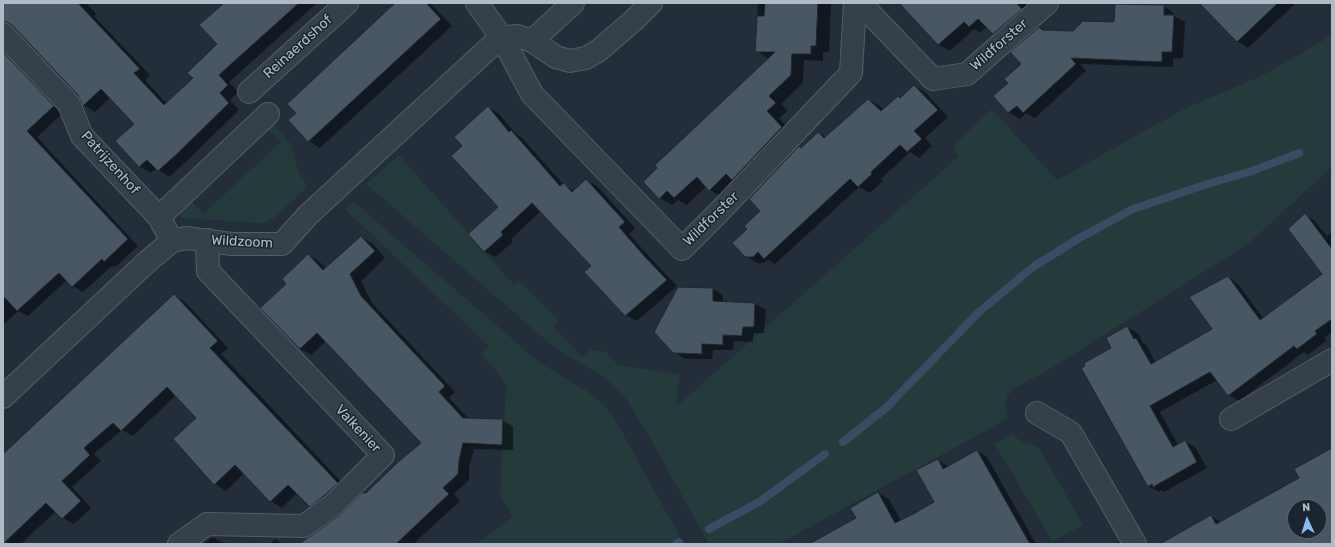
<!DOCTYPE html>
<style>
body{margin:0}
#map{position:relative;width:1335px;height:547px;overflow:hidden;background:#232e3a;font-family:Rubik,sans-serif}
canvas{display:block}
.frame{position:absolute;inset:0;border:4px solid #b1bbc6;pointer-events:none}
.north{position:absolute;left:1287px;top:499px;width:40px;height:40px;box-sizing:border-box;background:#1b252f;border:1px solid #57616b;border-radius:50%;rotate:356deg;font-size:11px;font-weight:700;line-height:16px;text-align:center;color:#b1bbc6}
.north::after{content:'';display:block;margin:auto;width:14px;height:18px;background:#88baf4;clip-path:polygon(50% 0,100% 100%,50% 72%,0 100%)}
</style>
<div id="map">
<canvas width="1335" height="547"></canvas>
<div class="frame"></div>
<div class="north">N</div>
</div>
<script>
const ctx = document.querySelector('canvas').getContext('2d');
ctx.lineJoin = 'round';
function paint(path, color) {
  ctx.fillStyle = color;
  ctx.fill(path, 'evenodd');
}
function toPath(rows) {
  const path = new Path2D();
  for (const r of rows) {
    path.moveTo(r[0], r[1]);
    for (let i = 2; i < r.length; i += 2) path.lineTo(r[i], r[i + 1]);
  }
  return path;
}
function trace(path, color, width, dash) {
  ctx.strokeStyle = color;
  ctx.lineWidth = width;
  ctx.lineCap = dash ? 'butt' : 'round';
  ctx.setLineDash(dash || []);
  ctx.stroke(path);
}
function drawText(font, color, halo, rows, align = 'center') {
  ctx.font = font + ' Rubik,sans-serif';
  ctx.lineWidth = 3;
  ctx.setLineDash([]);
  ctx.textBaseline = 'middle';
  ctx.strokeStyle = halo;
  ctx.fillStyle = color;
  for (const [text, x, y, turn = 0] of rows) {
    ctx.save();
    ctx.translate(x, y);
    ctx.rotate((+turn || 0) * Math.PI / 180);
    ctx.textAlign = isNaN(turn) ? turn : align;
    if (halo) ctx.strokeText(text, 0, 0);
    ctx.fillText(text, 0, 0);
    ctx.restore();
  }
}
paint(toPath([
 [1332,34,1332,167,1248,244,1047,371,1013,389,1007,397,1006,405,1007,419,779,544,709,544,647,433,629,403,619,390,598,373,570,357,548,342,366,184,399,155,514,285,519,281,559,321,553,327,582,357,590,350,606,352,618,365,679,374,677,406,959,156,952,147,992,109,1057,180,1182,110,1261,76,1324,40],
 [965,162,1017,221,1002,205],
 [273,125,291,144,299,173,305,181,306,188,274,218,263,223,180,218,181,213,192,202,203,214,281,142,269,130],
 [354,202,540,363,587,391,599,400,612,414,684,544,477,544,513,516,500,497,506,386,497,372,480,354,489,346,345,209],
 [1012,434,1022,442,1038,446,1083,525,1052,541,995,444]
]), '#253a3b');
paint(toPath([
 [3,3,86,3,96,14,94,16,150,75,145,80,167,104,194,78,218,44,225,3,317,3,229,82,238,92,230,100,239,110,190,158,169,177,156,168,151,173,140,167,116,141,135,124,110,98,95,112,84,105,79,95,16,28,3,20],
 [397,3,430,3,452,26,320,148,309,141],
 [758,3,831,3,829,52,823,52,823,61,804,60,803,83,781,104,788,111,779,118,794,135,722,197,710,190,707,186,687,205,678,200,672,205,660,198,770,59,756,51],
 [931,3,1036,3,1005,40,994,33,987,26,980,33,974,29,950,51,939,45,915,19],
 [1227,3,1296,3,1248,48,1237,41],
 [1163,6,1174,13,1174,16,1185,22,1183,58,1173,58,1173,67,1080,64,1086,71,1035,118,1026,113,1020,119,1009,112,994,96,1009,83,1022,64,1039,28,1044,31,1073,32,1115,23],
 [3,53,13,59,64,112,37,137,138,246,115,267,112,266,83,292,73,286,67,280,28,316,18,311,3,325],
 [915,86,926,93,948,117,925,138,932,146,919,158,910,152,881,179,883,181,870,193,859,187,775,264,768,260,764,263,757,263,746,256,748,229,761,211,800,147,802,148,819,133,827,138,869,100,880,106,884,110,900,99],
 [488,107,499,114,517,135,522,138,564,185,575,191,586,180,597,186,635,228,629,234,657,265,677,286,637,321,626,315,592,266,541,211,511,239,513,242,495,257,484,251,500,207,464,146],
 [1305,215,1315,221,1327,236,1332,232,1332,332,1324,338,1327,340,1308,355,1304,352,1239,401,1229,395,1217,380,1160,412,1178,445,1185,441,1195,447,1207,468,1164,492,1161,490,1159,492,1148,486,1112,348,1127,327,1138,333,1143,343,1146,345,1156,363,1214,330,1228,277,1238,284,1264,319,1324,274],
 [361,237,372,243,385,258,361,281,372,303,455,392,449,398,469,419,502,420,513,426,513,450,474,449,469,467,469,480,454,494,460,501,413,544,301,544,341,516,422,443,326,341,311,355,300,349,288,284,308,255,319,261,326,269],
 [713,289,723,295,723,303,755,304,766,310,764,333,753,333,753,342,734,341,733,350,713,350,712,359,685,359,674,352],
 [174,295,185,302,228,348,221,354,348,489,321,512,310,506,297,493,282,508,271,501,244,473,226,491,215,484,174,439,197,418,176,395,133,436,122,430,94,454,101,461,72,487,91,508,74,524,63,518,56,511,21,544,11,544,6,541,3,538,3,455],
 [977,451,987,457,1036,544,829,544,857,518,878,493,889,499,901,521,935,502,938,460,949,467],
 [1332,451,1332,544,1181,544,1211,516,1221,522,1300,478],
 [1295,507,1319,507,1319,531,1295,531],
 [211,538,215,538,226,544,203,544],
 [275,539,283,544,270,544]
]), '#0007');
trace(toPath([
 [843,442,886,408,979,312,1033,267,1081,237,1133,209,1204,185,1252,171,1299,153],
 [709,529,759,502,825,454],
 [676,544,679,542]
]), '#384d63', 8);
const building = toPath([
 [3,3,78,3,140,69,134,73,164,105,193,78,187,73,217,44,199,25,224,3,299,3,219,75,228,85,220,93,229,103,179,152,158,171,147,160,139,167,115,141,134,124,101,89,83,106,78,95,12,25,7,22,3,22,3,3],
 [395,3,426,3,441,19,308,142,288,120,296,113,287,104,395,3],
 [765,3,818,3,816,46,811,46,811,54,792,54,791,75,769,96,776,103,767,111,782,127,732,180,726,174,709,191,697,177,674,198,667,191,659,199,643,182,657,168,655,165,775,52,755,52,757,16,764,16,765,3],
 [899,3,1016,3,1022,9,993,34,978,19,969,27,964,22,938,45,899,3],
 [1199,3,1278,3,1237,42,1199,3],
 [1115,4,1164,5,1164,15,1174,15,1172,52,1162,52,1162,62,1071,58,1076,64,1023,113,1017,106,1008,113,993,96,1008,83,1004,79,1021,64,1010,52,1039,27,1042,30,1073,31,1083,21,1114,22,1115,4],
 [3,52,54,106,27,131,128,239,104,262,102,259,72,287,59,273,17,311,3,296,3,52],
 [914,85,938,110,914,131,922,139,907,152,900,145,871,172,872,174,858,187,850,179,764,259,758,252,753,257,745,257,732,243,747,229,744,226,760,211,749,199,799,146,801,148,818,132,824,138,868,99,881,111,898,96,900,98,914,85],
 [488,106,509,132,511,130,560,186,564,183,572,192,586,179,625,222,619,227,646,258,667,280,625,316,584,272,591,266,532,203,501,232,503,235,484,252,468,234,498,207,451,156,462,146,454,137,488,106],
 [1305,213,1332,249,1332,319,1315,331,1317,334,1297,349,1294,346,1228,396,1210,372,1150,406,1173,447,1185,440,1197,462,1153,487,1152,484,1148,487,1081,368,1085,366,1084,363,1111,348,1106,338,1127,326,1134,339,1136,338,1151,364,1212,329,1189,297,1228,276,1260,320,1322,274,1288,229,1305,213],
 [361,236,375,251,350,274,361,296,445,386,439,392,463,418,503,419,502,445,463,443,459,461,458,474,443,488,449,494,396,544,300,544,307,538,311,536,340,515,362,493,366,493,397,463,421,443,317,333,300,349,260,308,286,284,282,279,308,254,323,270,361,236],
 [678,287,713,288,713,301,755,303,754,327,743,327,742,336,723,335,723,345,702,344,702,354,673,353,654,332,678,287],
 [174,294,218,341,210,348,338,483,325,495,310,507,288,485,270,502,235,465,214,485,173,439,196,418,167,387,121,431,113,423,84,448,90,455,62,481,81,501,62,519,46,503,3,544,3,454,174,294],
 [1332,448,1332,544,1160,544,1211,515,1216,524,1299,478,1294,469,1332,448],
 [1295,507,1319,507,1319,531,1295,531,1295,507],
 [977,450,1030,544,809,544,856,518,850,508,878,492,895,523,915,513,934,502,916,470,938,459,943,469,977,450]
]);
paint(building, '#495663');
trace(building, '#1d2731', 1);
const minor = toPath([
 [477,3,502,38,532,94,682,249,720,211,851,73,855,3],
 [860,3,933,79,967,74,1047,3],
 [3,34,69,104,82,136,159,217,172,241],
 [532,41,573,3],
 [249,92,347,3],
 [159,217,268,114],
 [3,397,148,261,172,241,186,238,232,244,282,244,308,215,489,48,502,38,517,36,532,41,556,57,570,61,586,58,598,51,633,21,651,3],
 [1037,413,1071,433,1135,544],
 [1231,419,1332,360],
 [179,544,207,524,304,526,333,505,383,455,208,271,207,240]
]);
trace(minor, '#545e68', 24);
trace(minor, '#36404a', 22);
drawText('14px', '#b1bbc6', '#1b252f', [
 ["Wildforster",999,45,-41],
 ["Reinaerdshof",298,47,-42],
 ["Patrijzenhof",110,163,48],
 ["Wildforster",711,219,-44],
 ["Wildzoom",242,242,3],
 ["Valkenier",358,429,47]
]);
</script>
